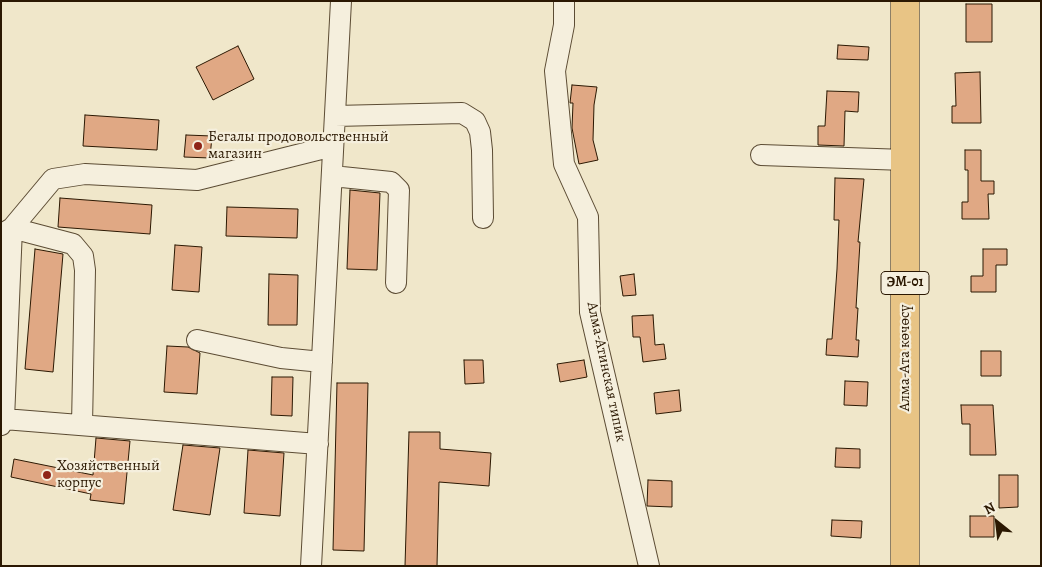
<!DOCTYPE html>
<meta charset="utf-8">
<style>
body{margin:0}
#map{position:relative;width:1042px;height:567px;overflow:hidden;background:#f0e7ca;font-family:Alegreya,serif}
canvas{display:block}
.frame{position:absolute;inset:0;border:2px solid #2b1802;pointer-events:none}
.north{position:absolute;left:972px;top:497px;width:50px;height:50px;-webkit-text-stroke:4px #f5efdd;paint-order:stroke;rotate:331deg;font-size:14px;font-weight:700;line-height:20px;text-align:center;color:#2b1802}
.north::after{content:'';display:block;margin:auto;width:18px;height:22px;background:#2b1802;clip-path:polygon(50% 0,100% 100%,50% 72%,0 100%)}
</style>
<div id="map">
<canvas width="1042" height="567"></canvas>
<div class="frame"></div>
<div class="north">N</div>
</div>
<script>
const ctx = document.querySelector('canvas').getContext('2d');
ctx.lineJoin = 'round';
function paint(path, color) {
  ctx.fillStyle = color;
  ctx.fill(path, 'evenodd');
}
function toPath(rows) {
  const path = new Path2D();
  for (const r of rows) {
    path.moveTo(r[0], r[1]);
    for (let i = 2; i < r.length; i += 2) path.lineTo(r[i], r[i + 1]);
  }
  return path;
}
function trace(path, color, width, dash) {
  ctx.strokeStyle = color;
  ctx.lineWidth = width;
  ctx.lineCap = dash ? 'butt' : 'round';
  ctx.setLineDash(dash || []);
  ctx.stroke(path);
}
function drawText(font, color, halo, rows, align = 'center') {
  ctx.font = font + ' Alegreya,serif';
  ctx.lineWidth = 4.5;
  ctx.setLineDash([]);
  ctx.textBaseline = 'middle';
  ctx.strokeStyle = halo;
  ctx.fillStyle = color;
  for (const [text, x, y, turn = 0] of rows) {
    ctx.save();
    ctx.translate(x, y);
    ctx.rotate((+turn || 0) * Math.PI / 180);
    ctx.textAlign = isNaN(turn) ? turn : align;
    if (halo) ctx.strokeText(text, 0, 0);
    ctx.fillText(text, 0, 0);
    ctx.restore();
  }
}
const building = toPath([
 [966,4,992,4,992,42,966,42,966,4],
 [838,45,869,47,868,60,837,59,838,45],
 [238,46,254,79,213,100,196,67,238,46],
 [980,72,981,123,952,123,952,106,956,106,955,73,980,72],
 [572,85,597,87,594,105,593,140,598,160,579,164,572,128,573,103,570,103,572,85],
 [827,91,859,92,858,112,845,111,844,146,818,145,818,126,825,126,827,91],
 [85,115,159,120,157,150,83,146,85,115],
 [186,135,212,136,210,158,184,157,186,135],
 [965,150,981,150,981,181,994,181,994,194,988,194,989,219,962,219,962,202,968,202,968,170,965,170,965,150],
 [835,178,864,179,858,242,860,242,856,308,858,308,856,340,859,340,858,357,826,355,827,339,832,339,837,269,839,220,834,220,835,178],
 [350,190,380,193,377,270,347,269,350,190],
 [60,198,152,205,150,234,58,227,60,198],
 [227,207,298,209,297,238,226,236,227,207],
 [175,245,202,247,199,292,172,290,175,245],
 [35,249,63,254,53,372,25,369,35,249],
 [983,249,1007,249,1007,265,996,265,996,292,971,292,971,276,983,276,983,249],
 [269,274,298,275,297,325,268,325,269,274],
 [634,274,636,295,623,296,620,276,634,274],
 [653,315,655,345,664,344,666,359,643,362,640,337,633,337,632,316,653,315],
 [167,346,188,347,200,353,197,394,164,392,167,346],
 [981,351,1001,351,1001,376,981,376,981,351],
 [464,360,483,360,484,383,465,384,464,360],
 [584,360,587,377,560,382,557,364,584,360],
 [272,377,293,377,292,416,271,415,272,377],
 [845,381,868,382,867,406,844,405,845,381],
 [337,383,368,383,364,551,333,550,337,383],
 [679,390,681,411,656,414,654,393,679,390],
 [961,405,993,405,996,455,970,455,970,424,962,424,961,405],
 [409,432,440,432,440,449,491,453,489,486,439,482,437,566,405,566,409,432],
 [96,438,130,441,124,504,90,500,91,494,11,477,14,459,93,475,96,438],
 [183,445,220,448,210,515,173,510,183,445],
 [836,448,860,449,860,468,835,467,836,448],
 [248,450,284,453,280,516,244,513,248,450],
 [999,475,1018,475,1018,507,999,508,999,475],
 [648,480,672,481,672,507,647,506,648,480],
 [970,516,994,516,994,537,970,537,970,516],
 [832,520,862,521,861,538,831,536,832,520]
]);
paint(building, '#e0a884');
trace(building, '#2b1802', 1);
const minor = toPath([
 [564,1,564,25,555,71,564,164,588,217,590,312,649,566],
 [335,116,462,113,475,121,480,132,482,150,483,218],
 [761,155,905,160],
 [332,176,391,182,399,190,396,283],
 [2,234,12,228,73,244,83,256,85,270,82,425],
 [197,340,281,358,322,362],
 [4,419,318,444],
 [1,425,4,419,12,228,53,179,85,174,197,180,333,146],
 [311,566,341,1]
]);
const highway = toPath([
 [905,566,905,1]
]);
trace(minor, '#5c4c34', 22);
trace(highway, '#2b1802', 29);
trace(minor, '#f5efdd', 20);
trace(highway, '#e8c485', 28);
for (const [x, y, r, color] of [
 [198,146,5,"#8f2418"],
 [47,475,5,"#8f2418"]
]) {
  const dot = new Path2D();
  dot.arc(x, y, r, 0, 2 * Math.PI);
  ctx.fillStyle = color;
  ctx.fill(dot);
  trace(dot, '#f5efdd', 2);
}
for (const [x, y, w] of [
 [905,283,48]
]) {
  const box = new Path2D();
  box.roundRect(x - w / 2, y - 11.5, w, 23, 4);
  ctx.fillStyle = '#f5efdd';
  ctx.fill(box);
  trace(box, '#2b1802', 1);
}
drawText('bold 14px', '#2b1802', null, [
 ["ЭМ-01",905,283]
]);
drawText('15px', '#2b1802', '#f5efdd', [
 ["Бегалы продовольственный",208,137],
 ["магазин",208,154],
 ["Хозяйственный",57,466],
 ["корпус",57,483]
], 'left');
drawText('15px', '#2b1802', '#f5efdd', [
 ["Алма-Ата көчөсү",905,358,-90],
 ["Алма-Атинская типик",606,372,78]
]);
</script>
